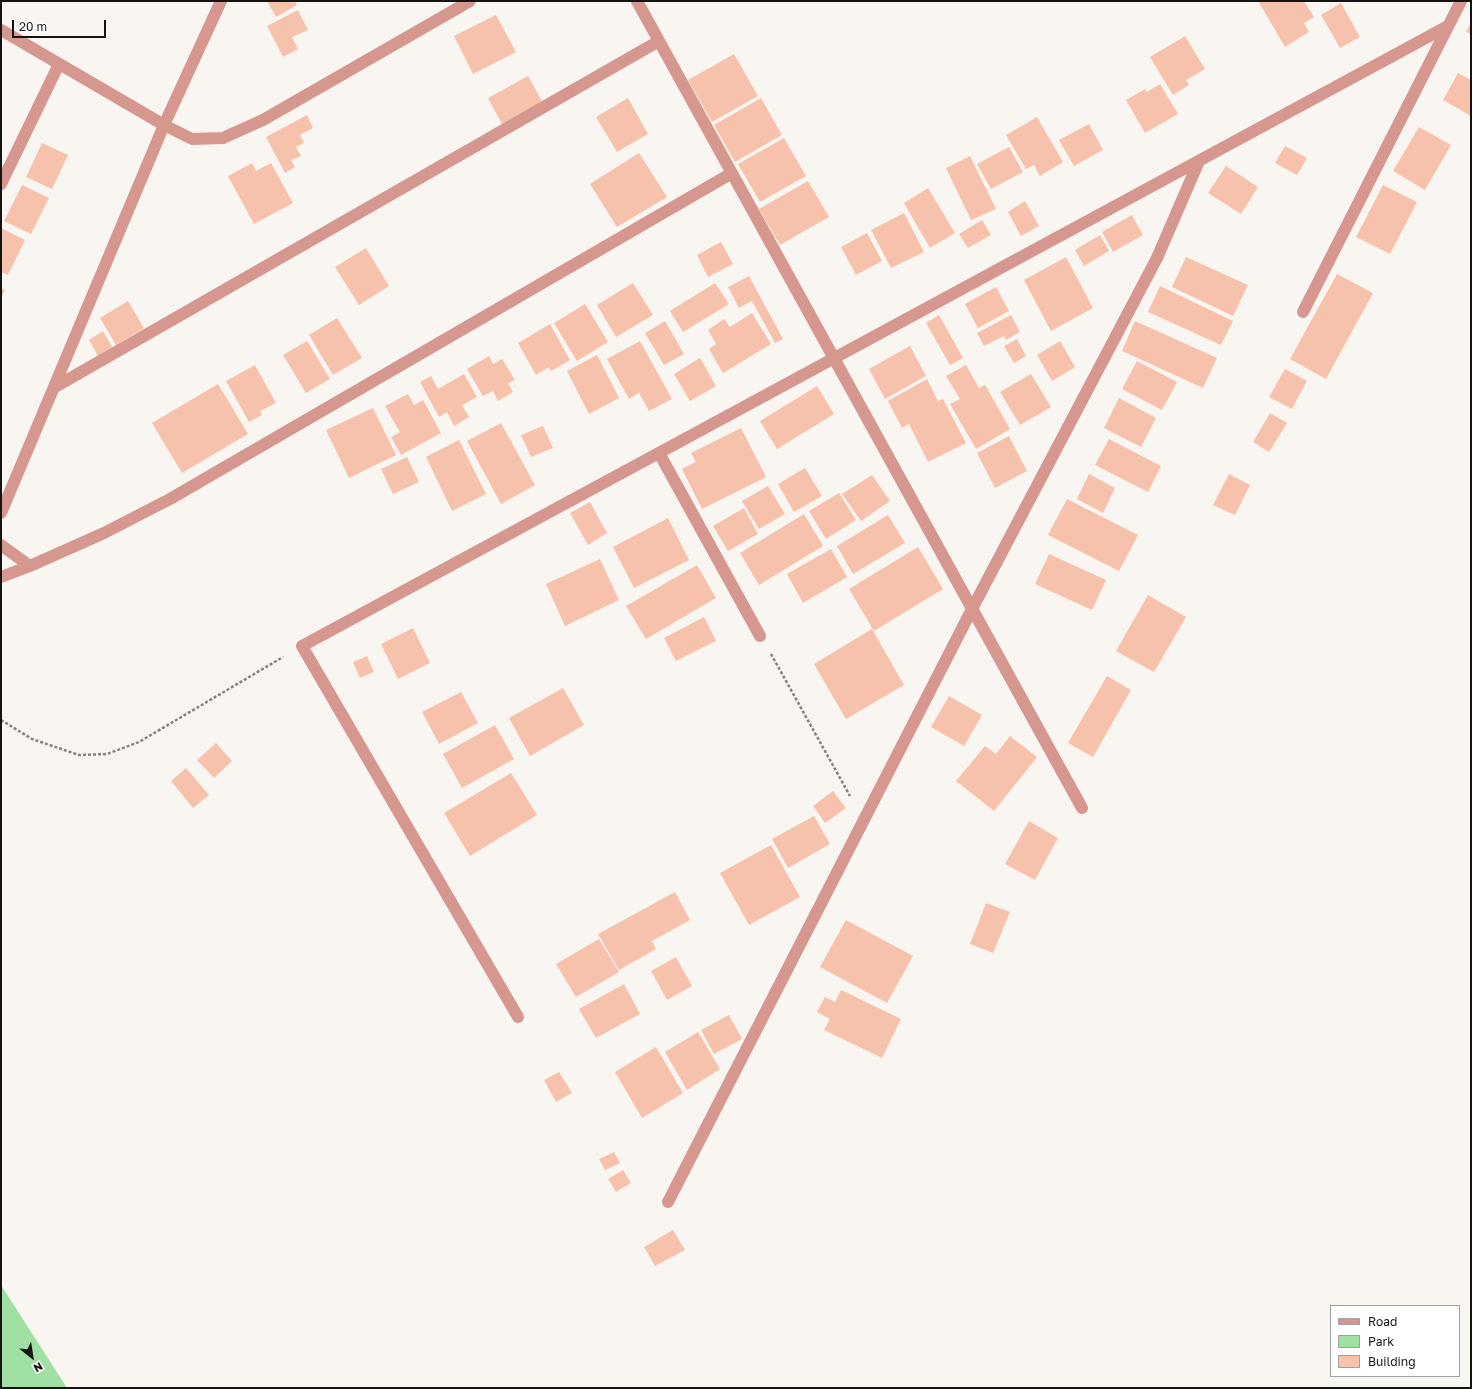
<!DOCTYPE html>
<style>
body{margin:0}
#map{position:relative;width:1472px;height:1389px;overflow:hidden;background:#f9f5f1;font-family:"Golos Text",sans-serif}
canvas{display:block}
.frame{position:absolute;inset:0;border:2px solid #151413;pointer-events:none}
.legend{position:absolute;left:1330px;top:1305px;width:130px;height:72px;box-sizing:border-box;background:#fff;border:1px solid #a1a1a1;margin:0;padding:5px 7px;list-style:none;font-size:12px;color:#151413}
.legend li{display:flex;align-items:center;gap:8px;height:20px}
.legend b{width:20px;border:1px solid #a1a1a1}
.north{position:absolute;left:12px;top:1337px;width:40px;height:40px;-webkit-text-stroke:3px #fff;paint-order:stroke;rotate:150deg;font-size:11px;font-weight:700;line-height:16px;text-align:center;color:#151413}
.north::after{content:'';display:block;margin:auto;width:14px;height:18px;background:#151413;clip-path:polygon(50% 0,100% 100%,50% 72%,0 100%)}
.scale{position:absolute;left:12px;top:20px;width:94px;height:18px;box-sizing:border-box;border:2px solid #151413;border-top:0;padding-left:5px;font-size:12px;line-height:14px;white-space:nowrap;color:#151413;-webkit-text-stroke:3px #fff;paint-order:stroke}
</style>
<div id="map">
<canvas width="1472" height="1389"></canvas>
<div class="frame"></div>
<ul class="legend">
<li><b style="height:5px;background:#d6978e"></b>Road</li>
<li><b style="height:11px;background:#a1e0a3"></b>Park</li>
<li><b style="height:11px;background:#f6c2ac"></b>Building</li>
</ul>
<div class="north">N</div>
<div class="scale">20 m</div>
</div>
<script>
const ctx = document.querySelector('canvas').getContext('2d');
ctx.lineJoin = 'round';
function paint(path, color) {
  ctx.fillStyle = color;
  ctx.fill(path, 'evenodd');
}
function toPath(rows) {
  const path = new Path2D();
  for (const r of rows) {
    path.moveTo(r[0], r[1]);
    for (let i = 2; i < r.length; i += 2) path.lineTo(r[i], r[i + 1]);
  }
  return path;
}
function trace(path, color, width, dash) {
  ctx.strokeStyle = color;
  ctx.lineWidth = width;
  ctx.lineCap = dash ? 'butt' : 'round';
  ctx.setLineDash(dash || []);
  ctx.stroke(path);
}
paint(toPath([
 [1,1285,67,1388,1,1388]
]), '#a1e0a3');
paint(toPath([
 [267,1,295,1,297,5,276,17],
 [1258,1,1304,1,1314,17,1304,23,1309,32,1285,47],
 [1341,3,1360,37,1340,48,1321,15],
 [298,10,308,30,292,37,298,49,283,57,267,26],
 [496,15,516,52,473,74,454,36],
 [1471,23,1471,34,1466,32],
 [1185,36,1205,69,1186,80,1189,85,1173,95,1150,57],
 [734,54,758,96,712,122,688,80],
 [1458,73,1471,80,1471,116,1443,100],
 [528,76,543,103,502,124,488,98],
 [1160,84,1178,114,1145,133,1126,100,1145,89,1147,92],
 [628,98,648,134,617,152,596,117],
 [761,98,782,135,735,162,714,125],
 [307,115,313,128,300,135,304,143,296,147,301,156,291,160,295,167,285,173,266,137],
 [1037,117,1063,162,1040,176,1034,165,1026,169,1006,135],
 [1089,124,1103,150,1074,166,1059,140],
 [1419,127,1451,145,1425,190,1393,171],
 [784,138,806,176,760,202,738,164],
 [42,143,68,155,52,189,26,177],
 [1285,146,1307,158,1297,175,1275,163],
 [1009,147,1023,172,991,189,977,164],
 [639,153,667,197,617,227,590,184],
 [970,156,996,209,971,220,946,168],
 [252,163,256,171,271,163,293,203,254,224,228,176],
 [1226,166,1258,187,1241,214,1208,193],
 [808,181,829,217,780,245,759,209],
 [22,185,49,198,31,234,4,221],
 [1383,185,1417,202,1390,254,1356,237],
 [928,188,955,233,930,248,904,203],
 [1025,201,1039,226,1021,236,1008,212],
 [904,213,924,252,891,268,871,230],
 [1132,215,1143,235,1113,252,1102,232],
 [982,220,991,235,968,248,959,234],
 [1,228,25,240,8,275,1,272],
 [867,233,882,261,856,275,841,247],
 [1100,235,1109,251,1084,266,1075,250],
 [721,242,733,264,708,277,697,255],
 [366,248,389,286,359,305,335,267],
 [1066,257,1093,308,1051,331,1024,280],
 [1186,257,1248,285,1233,316,1172,287],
 [1337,274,1373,293,1326,379,1290,359],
 [749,276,783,339,775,343,752,301,739,308,728,287],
 [633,283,653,315,616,337,597,305],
 [715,283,729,304,683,332,670,311],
 [1160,286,1233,321,1221,345,1148,312],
 [996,287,1009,311,978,328,965,304],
 [1,288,5,290,1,298],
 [128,301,144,328,116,345,100,318],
 [585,304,608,342,577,361,554,323],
 [752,313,771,344,723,373,709,349,716,344,708,330,724,319,730,327],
 [939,315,963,358,950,365,926,323],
 [1011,315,1020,332,1006,340,1004,336,984,346,977,333],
 [337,318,362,358,333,375,309,335],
 [665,321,684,354,664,365,645,333],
 [1135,321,1217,358,1203,388,1122,351],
 [550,324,570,360,551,371,549,367,536,375,518,343],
 [103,331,112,347,98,356,89,340],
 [1017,339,1026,356,1014,363,1004,346],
 [307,341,330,379,306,393,283,355],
 [640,341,672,399,649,411,639,393,629,399,607,359],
 [1060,341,1075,367,1052,381,1037,355],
 [910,346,926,376,885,399,869,369],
 [597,355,619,398,589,414,567,371],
 [489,356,493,364,502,359,515,380,508,383,513,392,498,401,493,391,483,396,467,369],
 [700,358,716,386,690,401,674,374],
 [1137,361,1177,382,1162,410,1122,389],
 [255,365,276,403,260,411,262,415,249,422,226,381],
 [966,365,979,388,985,385,1010,429,976,449,950,404,960,399,946,376],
 [1285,369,1307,381,1292,409,1269,397],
 [464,374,477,397,462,405,469,417,454,426,447,412,439,417,420,382,431,376,438,389],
 [1031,374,1051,407,1020,425,1000,392],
 [927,379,938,401,943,399,966,443,928,462,909,424,902,428,888,401],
 [218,384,248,434,182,473,152,423],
 [817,386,834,414,777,449,760,421],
 [408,394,414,405,423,400,441,433,401,455,391,437,400,432,385,406],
 [1119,398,1156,418,1141,447,1104,428],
 [373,408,396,455,349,478,326,430],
 [1270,413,1287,423,1269,452,1253,442],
 [501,423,535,485,501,504,467,441],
 [543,426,553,448,531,457,521,435],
 [741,428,766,477,702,509,682,469,696,462,691,453],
 [1009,436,1027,471,995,488,977,453],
 [1109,439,1161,466,1148,492,1095,465],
 [459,440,486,494,452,511,426,457],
 [407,457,419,482,393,494,381,469],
 [805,468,822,496,794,512,778,484],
 [1089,474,1115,488,1103,513,1077,499],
 [1229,474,1250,485,1235,515,1213,505],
 [872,475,890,501,861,521,842,494],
 [768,486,785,514,759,529,742,501],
 [839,493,856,520,826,539,809,511],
 [1067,499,1138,535,1119,571,1048,535],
 [590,502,607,533,588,545,570,513],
 [744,508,758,534,728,551,713,526],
 [804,514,823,546,759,585,740,553],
 [888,515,905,543,853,574,837,546],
 [668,518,689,560,634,588,613,547],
 [918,547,943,589,874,631,849,589],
 [831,549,847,577,803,603,787,574],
 [1049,554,1106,580,1092,610,1035,584],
 [600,559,619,600,565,626,546,584],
 [697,565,716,598,646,639,626,606],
 [1148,595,1186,617,1154,672,1116,651],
 [704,617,716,641,676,661,664,638],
 [413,628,430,663,398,679,381,644],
 [872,629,904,685,846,719,814,664],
 [367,656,374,672,360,678,353,662],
 [1107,676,1131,690,1093,757,1068,743],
 [563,688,584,725,530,756,509,718],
 [461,692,478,723,439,744,422,712],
 [949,696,982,715,964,746,931,727],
 [495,725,514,759,462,788,443,754],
 [1010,736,1037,757,994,811,956,781,985,746,996,754],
 [216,743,232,761,214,778,197,760],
 [186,768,209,795,193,808,171,781],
 [511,773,537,815,470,856,444,813],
 [833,791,846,808,825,823,813,806],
 [814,816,830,844,788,868,772,839],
 [1029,821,1058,838,1035,880,1005,864],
 [771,845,800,897,749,925,720,873],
 [675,892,690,920,652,941,656,949,619,970,598,934],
 [986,903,1010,912,993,953,970,944],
 [846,920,913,956,887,1003,820,967],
 [599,939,619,972,576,997,556,964],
 [676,957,692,986,667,1000,651,971],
 [624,984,640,1014,596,1038,579,1009],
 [841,990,901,1019,882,1058,824,1030,830,1019,817,1012,825,997,835,1002],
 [729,1015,742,1039,714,1054,701,1030],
 [698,1032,720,1069,687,1090,665,1052],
 [656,1047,683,1093,642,1118,615,1072],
 [559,1072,572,1093,556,1102,544,1080],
 [614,1152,620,1163,605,1170,599,1159],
 [623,1170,631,1183,616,1192,608,1179],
 [673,1230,685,1250,655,1266,644,1247]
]), '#f6c2ac');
trace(toPath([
 [771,654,850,796],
 [1,720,32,739,79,755,107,754,139,742,283,657]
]), '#84817f', 2.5, [3, 2]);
trace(toPath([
 [637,1,1082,808],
 [1,30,164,125,192,139,223,138,263,120,470,1],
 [1,184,59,64],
 [1303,312,1461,1],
 [55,387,659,41],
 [659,453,760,636],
 [1,513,164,125,221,1],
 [1,545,30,566],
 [1,577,30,566,104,533,170,499,732,173],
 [518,1017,302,646,1448,26],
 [668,1202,972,609,1157,258,1199,161]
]), '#d6978e', 12);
</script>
